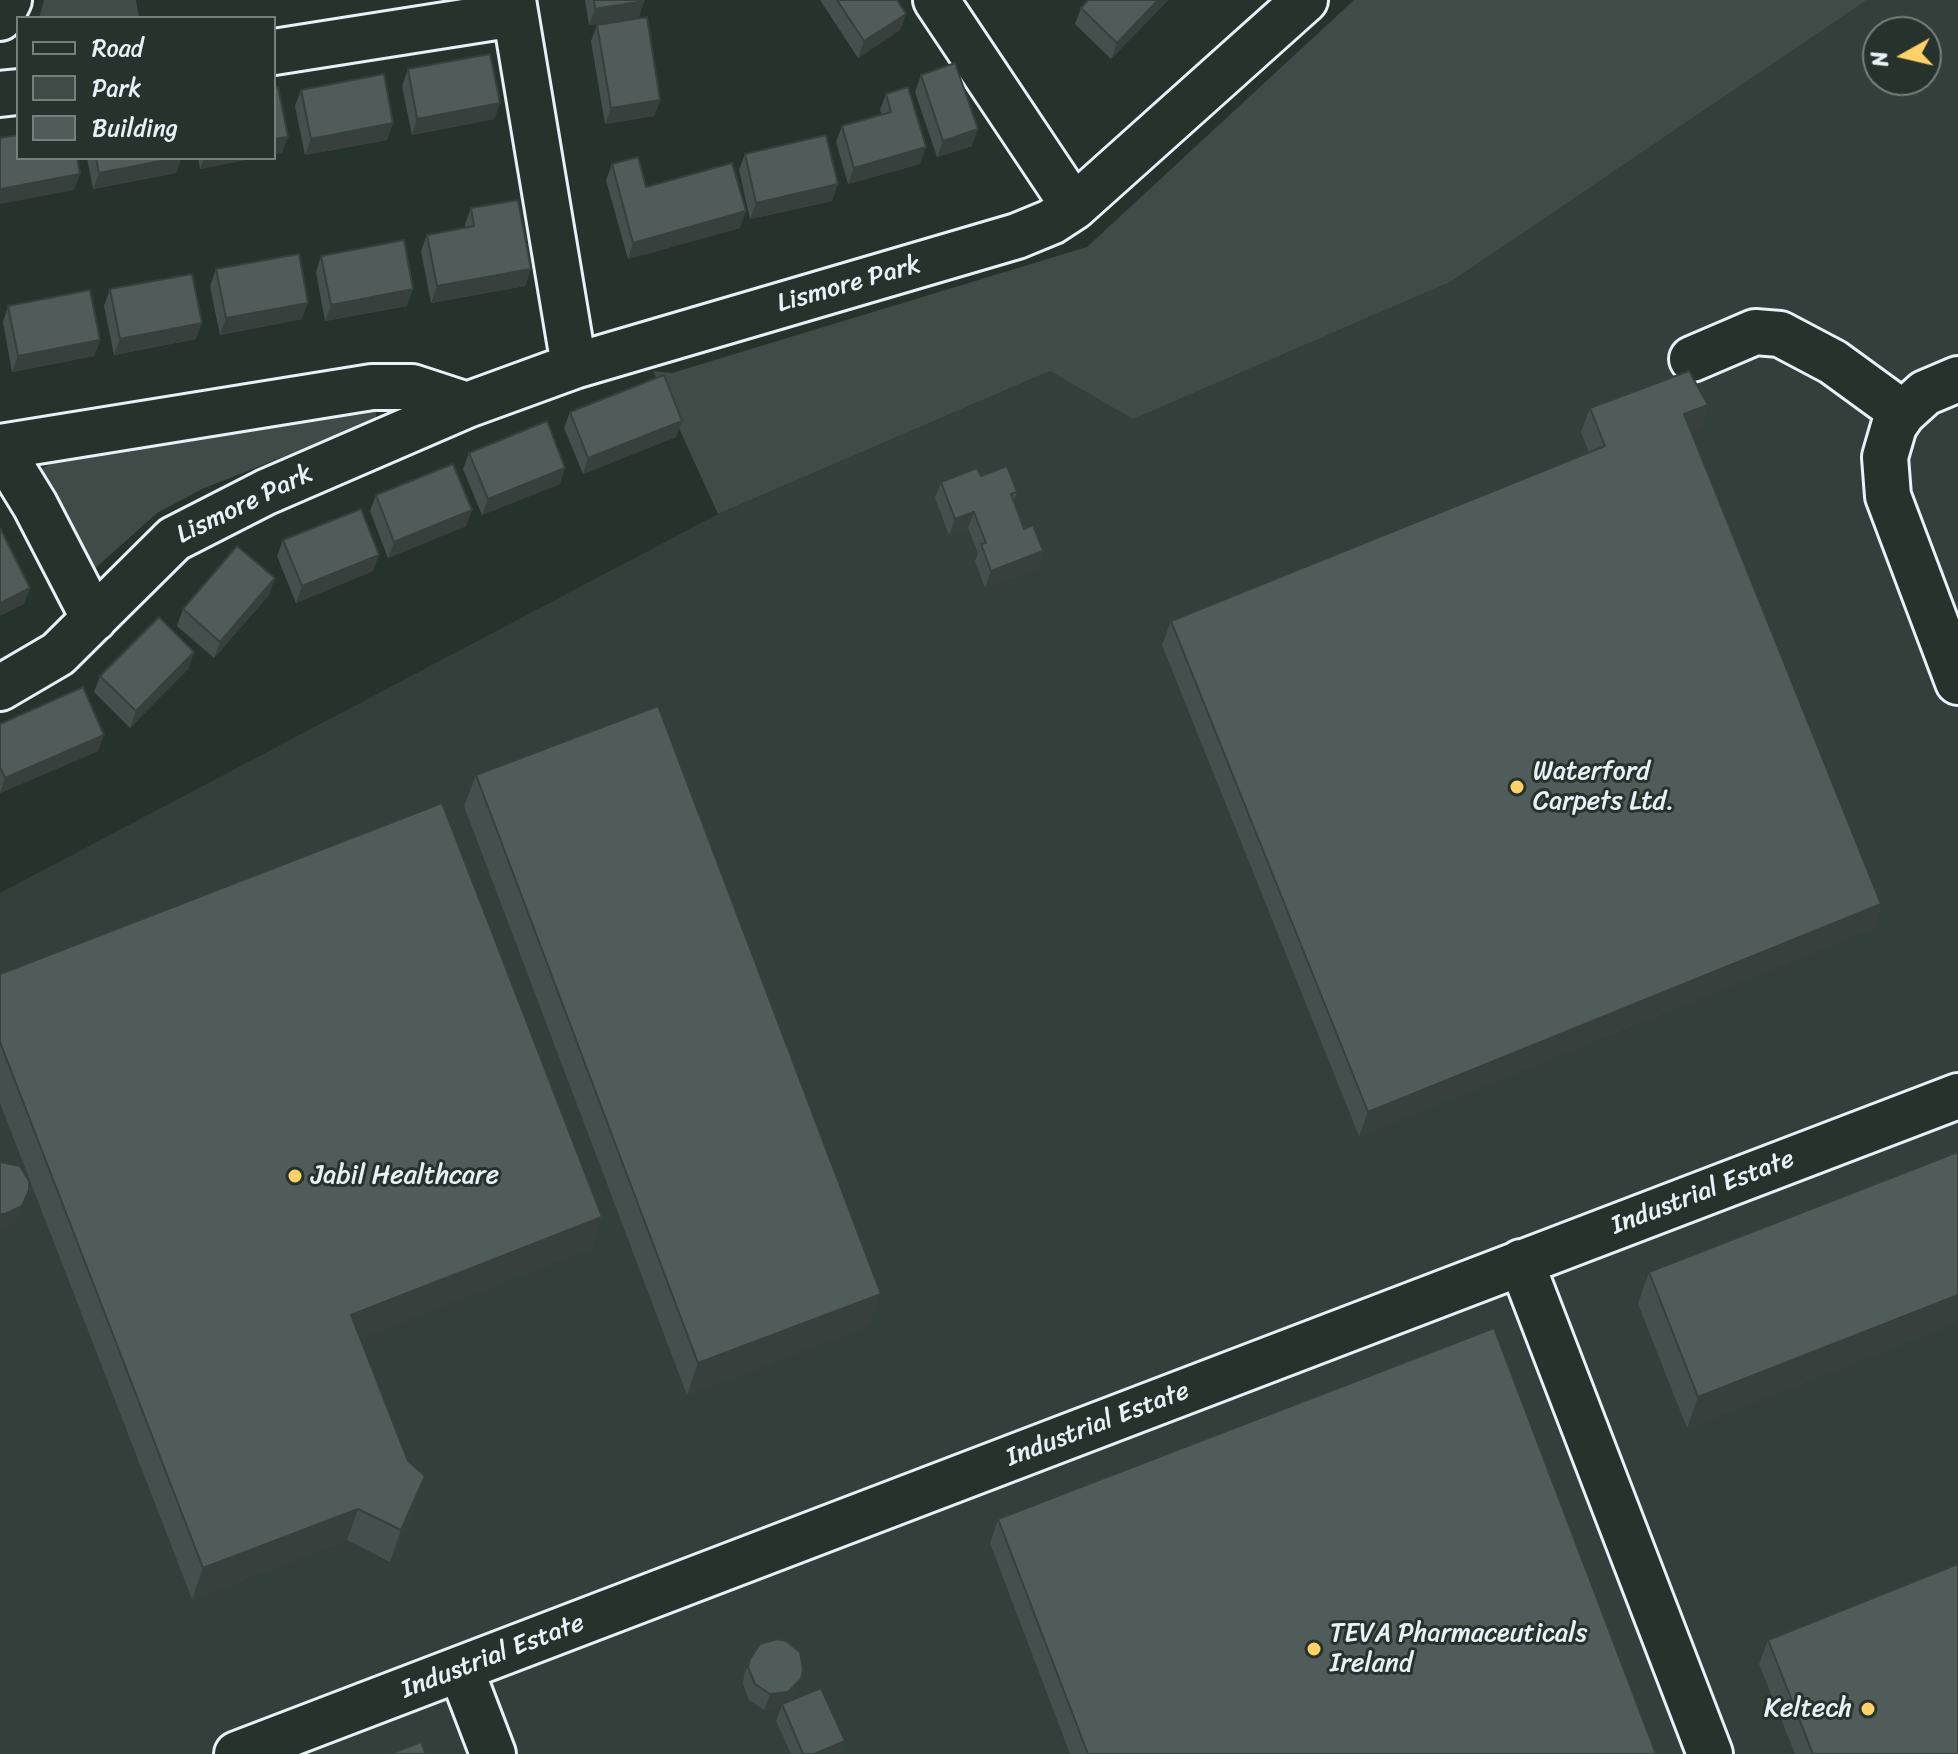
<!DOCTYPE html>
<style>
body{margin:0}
#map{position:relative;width:1958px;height:1754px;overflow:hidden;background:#26332d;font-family:Sriracha,sans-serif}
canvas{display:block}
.legend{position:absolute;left:16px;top:16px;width:260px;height:144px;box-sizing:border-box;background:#26332d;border:2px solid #747f7e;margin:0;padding:10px 14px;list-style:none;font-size:24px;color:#e8f1f8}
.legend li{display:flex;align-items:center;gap:16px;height:40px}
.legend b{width:40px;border:2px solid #747f7e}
.north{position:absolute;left:1862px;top:16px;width:80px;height:80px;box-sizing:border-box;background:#26332d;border:2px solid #747f7e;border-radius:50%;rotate:262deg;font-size:22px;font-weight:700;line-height:32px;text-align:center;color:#e8f1f8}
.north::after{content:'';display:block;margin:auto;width:28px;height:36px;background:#ffd166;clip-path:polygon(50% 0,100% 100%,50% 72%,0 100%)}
</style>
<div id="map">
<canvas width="1958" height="1754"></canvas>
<ul class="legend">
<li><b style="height:10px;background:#26332d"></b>Road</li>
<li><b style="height:22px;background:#3e4b47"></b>Park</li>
<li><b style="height:22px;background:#505c59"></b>Building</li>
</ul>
<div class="north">N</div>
</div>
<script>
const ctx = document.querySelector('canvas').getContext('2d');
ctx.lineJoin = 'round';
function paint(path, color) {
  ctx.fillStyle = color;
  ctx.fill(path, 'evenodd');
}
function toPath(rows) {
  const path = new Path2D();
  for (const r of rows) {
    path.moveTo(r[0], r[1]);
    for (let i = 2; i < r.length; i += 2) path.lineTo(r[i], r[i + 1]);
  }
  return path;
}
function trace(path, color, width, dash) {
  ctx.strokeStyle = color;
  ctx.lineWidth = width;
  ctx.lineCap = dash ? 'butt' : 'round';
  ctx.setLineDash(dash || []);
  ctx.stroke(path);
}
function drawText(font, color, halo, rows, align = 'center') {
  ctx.font = font + ' Sriracha,sans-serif';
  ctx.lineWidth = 6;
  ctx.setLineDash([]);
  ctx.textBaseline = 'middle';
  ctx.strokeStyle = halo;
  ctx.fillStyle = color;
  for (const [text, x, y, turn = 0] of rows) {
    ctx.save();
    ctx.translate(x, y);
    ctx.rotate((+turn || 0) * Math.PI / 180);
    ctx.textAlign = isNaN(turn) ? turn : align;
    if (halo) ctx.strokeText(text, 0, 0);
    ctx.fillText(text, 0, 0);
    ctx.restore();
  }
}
paint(toPath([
 [1867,0,1958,0,1958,1754,0,1754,0,893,718,514,1050,371,1452,281],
 [1878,32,1926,32,1926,80,1878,80]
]), '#333f3a');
paint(toPath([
 [44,0,136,0,139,18,39,18],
 [1354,0,1867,0,1452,281,1133,419,1050,371,718,514,653,371,672,373,1087,247],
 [376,405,376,420,202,489,157,513,91,572,41,469,70,453]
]), '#3e4b47');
const minor = toPath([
 [513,0,574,366],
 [936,0,1074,207],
 [0,18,9,0],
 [274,52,515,14],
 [0,94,18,92],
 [1692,359,1755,332,1780,334,1833,362,1903,413],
 [1958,379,1925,393,1903,413,1894,426,1885,457,1888,496,1958,682],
 [0,447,372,387,412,387,467,405],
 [0,448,35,505,94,619],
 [0,688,58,654,174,539,266,492,467,405,574,366,1017,236,1051,222,1074,207,1305,0],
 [1521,1262,1710,1754],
 [461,1670,493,1754],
 [237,1754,1958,1096]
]);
trace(minor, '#e8f1f8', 50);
trace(minor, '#26332d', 44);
paint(toPath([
 [585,0,644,0,639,17,589,25],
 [820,0,897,0,900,30,858,58],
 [1088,0,1168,0,1111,59,1075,24,1081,8],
 [597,25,660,100,654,116,605,124,591,41],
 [408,69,500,103,494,119,412,135,402,86],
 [921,75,972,146,937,157,915,92],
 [301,90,393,123,387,140,305,155,295,106],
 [886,94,920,164,848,184,836,142,842,126,882,115,880,110],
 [745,154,832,201,750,219,739,170],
 [87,158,181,158,176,173,93,189],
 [198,158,255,158,200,169],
 [612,164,646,187,740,228,628,259,606,180],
 [471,208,531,269,525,286,431,303,421,251,427,235,465,228,465,224],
 [321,256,407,306,325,321,316,272],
 [216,269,302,319,220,335,210,286],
 [110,289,196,339,114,355,104,306],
 [8,306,100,340,94,356,12,372,3,322],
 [1708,405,1699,429,1691,432,1881,904,1873,928,1359,1136,1162,645,1171,621,1589,453,1581,432,1590,408],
 [570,412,682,421,676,437,583,474,564,428],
 [469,453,560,484,482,515,463,469],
 [981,476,1017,492,1014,501,1024,529,1043,551,1037,568,985,588,975,561,978,553,968,528,949,535,935,498,941,482],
 [376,495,466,526,388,558,370,511],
 [283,540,373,571,296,603,277,556],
 [269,595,214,658,177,626,183,609],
 [194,652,188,669,130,728,94,692,100,676],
 [0,724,98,751,0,793],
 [476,775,869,1325,687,1395,464,806],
 [0,974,602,1217,591,1248,360,1338,414,1508,390,1562,347,1540,192,1599,0,1103],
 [1958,1152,1958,1322,1687,1428,1638,1304,1649,1272],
 [998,1519,1656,1754,1070,1754,990,1543],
 [1768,1640,1958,1754,1795,1754,1759,1664],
 [750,1659,795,1695,788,1702,845,1741,840,1754,791,1754,776,1721,781,1708,764,1710,749,1700,743,1684,744,1675]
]), '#454f4d');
paint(toPath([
 [1158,0,1168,0,1111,59,1117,43],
 [644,1,639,17,589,25,595,9],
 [906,14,900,30,858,58,864,41],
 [660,100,654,116,605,124,611,108],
 [500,103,494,119,412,135,417,119],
 [393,123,387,140,305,155,311,139],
 [978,129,972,146,937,157,943,141],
 [288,137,282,153,274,154,274,139],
 [926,147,920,164,848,184,854,168],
 [176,158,181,158,176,173,93,189,99,173],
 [204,158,255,158,200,169],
 [80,174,74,190,0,204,0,189],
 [838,184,832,201,750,219,756,203],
 [746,211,740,228,628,259,633,243],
 [531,269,525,286,431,303,437,286],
 [413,289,407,306,325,321,331,305],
 [308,303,302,319,220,335,226,318],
 [202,323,196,339,114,355,120,339],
 [100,340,94,356,12,372,18,356],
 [1708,405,1699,429,1675,438,1684,414],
 [682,421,676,437,583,474,588,458],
 [565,468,560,484,482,515,488,499],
 [472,510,466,526,388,558,394,542],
 [974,512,968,528,949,535,955,519],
 [1043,551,1037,568,985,588,991,571],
 [379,555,373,571,296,603,302,586],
 [275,578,269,595,214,658,220,642],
 [30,588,24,604,0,616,0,603],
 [194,652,188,669,130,728,136,711],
 [104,735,98,751,0,793,5,778],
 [1881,904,1873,928,1359,1136,1368,1112],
 [29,1190,16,1222,0,1230,0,1214],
 [602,1217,591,1248,340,1346,351,1315],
 [881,1294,869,1325,687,1395,698,1363],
 [1958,1295,1958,1322,1687,1428,1698,1397],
 [425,1476,414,1508,390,1562,401,1530],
 [358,1509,347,1540,192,1599,203,1568],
 [801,1679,795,1695,782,1708,782,1704,781,1708,764,1710,770,1694],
 [845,1741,840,1754,814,1754]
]), '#38403e');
const building = toPath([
 [594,0,644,0,644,1,595,9,594,0],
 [837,0,897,0,906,14,864,41,837,0],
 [1088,0,1158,0,1117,43,1081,8,1088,0],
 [647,17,660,100,611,108,597,25,647,17],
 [490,54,500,103,417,119,408,69,490,54],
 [955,63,978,129,943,141,921,75,955,63],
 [384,74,393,123,311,139,301,90,384,74],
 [278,87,288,137,274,139,274,88,278,87],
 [908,87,926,147,854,168,842,126,891,112,886,94,908,87],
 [18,135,18,158,77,158,80,174,0,189,0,138,18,135],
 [826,135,838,184,756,203,745,154,826,135],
 [638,157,646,187,732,163,746,211,633,243,612,164,638,157],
 [96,158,176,158,99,173,96,158],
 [518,200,531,269,437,286,427,235,474,226,471,208,518,200],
 [404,240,413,289,331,305,321,256,404,240],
 [299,254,308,303,226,318,216,269,299,254],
 [192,274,202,323,120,339,110,289,192,274],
 [90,290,100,340,18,356,8,306,90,290],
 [1689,371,1708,405,1684,414,1881,904,1368,1112,1171,621,1605,446,1590,408,1689,371],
 [664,375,682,421,588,458,570,412,664,375],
 [547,421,565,468,488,499,469,453,547,421],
 [453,464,472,510,394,542,376,495,453,464],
 [1007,466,1017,492,1011,494,1024,529,1033,525,1043,551,991,571,981,544,986,543,974,512,955,519,941,482,977,468,981,476,1007,466],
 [361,509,379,555,302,586,283,540,361,509],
 [0,528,30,588,0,603,0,528],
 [237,546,275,578,220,642,183,609,237,546],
 [159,617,194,652,136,711,100,676,159,617],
 [83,687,104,735,5,778,0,767,0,724,83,687],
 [658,706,881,1294,698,1363,476,775,658,706],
 [442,803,602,1217,351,1315,408,1461,425,1476,401,1530,358,1509,203,1568,0,1042,0,974,442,803],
 [1958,1152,1958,1295,1698,1397,1649,1272,1958,1152],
 [0,1162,20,1166,29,1181,29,1190,22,1206,5,1214,0,1214,0,1162],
 [1494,1328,1656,1754,1088,1754,998,1519,1494,1328],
 [1958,1564,1958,1754,1813,1754,1768,1640,1958,1564],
 [777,1639,786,1641,800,1652,803,1670,801,1679,788,1692,770,1694,755,1684,748,1667,750,1659,760,1644,777,1639],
 [821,1688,845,1741,814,1754,803,1754,782,1704,821,1688],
 [421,1742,426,1754,390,1754,421,1742]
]);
paint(building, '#505c59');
trace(building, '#38403e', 2);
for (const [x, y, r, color] of [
 [1517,787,8,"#ffd166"],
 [295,1176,8,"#ffd166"],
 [1314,1649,8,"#ffd166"],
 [1868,1709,8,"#ffd166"]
]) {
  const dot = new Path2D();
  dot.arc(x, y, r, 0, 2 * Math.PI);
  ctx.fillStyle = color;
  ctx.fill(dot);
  trace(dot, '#26332d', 3);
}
drawText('26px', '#e8f1f8', '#26332d', [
 ["Lismore Park",849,285,-16],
 ["Lismore Park",245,505,-26],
 ["Industrial Estate",1703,1193,-21],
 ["Industrial Estate",1098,1425,-21],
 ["Industrial Estate",493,1657,-21]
]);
drawText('26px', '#e8f1f8', '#26332d', [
 ["Waterford",1533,772],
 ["Carpets Ltd.",1533,802],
 ["Jabil Healthcare",311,1176],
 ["TEVA Pharmaceuticals",1330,1634],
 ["Ireland",1330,1664],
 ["Keltech",1852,1709,"right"]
], 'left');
</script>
